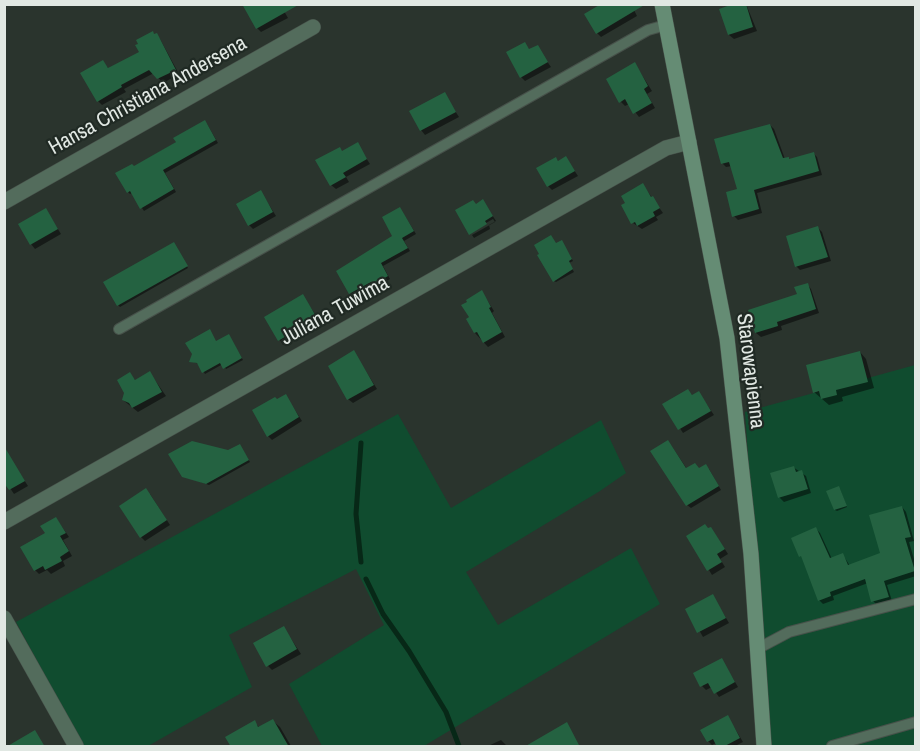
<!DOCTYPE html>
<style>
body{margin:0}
#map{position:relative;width:920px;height:751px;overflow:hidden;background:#2a342d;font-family:"Archivo Narrow",sans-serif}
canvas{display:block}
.frame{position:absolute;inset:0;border:6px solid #e1e8e3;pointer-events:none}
</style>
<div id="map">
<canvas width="920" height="751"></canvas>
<div class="frame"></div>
</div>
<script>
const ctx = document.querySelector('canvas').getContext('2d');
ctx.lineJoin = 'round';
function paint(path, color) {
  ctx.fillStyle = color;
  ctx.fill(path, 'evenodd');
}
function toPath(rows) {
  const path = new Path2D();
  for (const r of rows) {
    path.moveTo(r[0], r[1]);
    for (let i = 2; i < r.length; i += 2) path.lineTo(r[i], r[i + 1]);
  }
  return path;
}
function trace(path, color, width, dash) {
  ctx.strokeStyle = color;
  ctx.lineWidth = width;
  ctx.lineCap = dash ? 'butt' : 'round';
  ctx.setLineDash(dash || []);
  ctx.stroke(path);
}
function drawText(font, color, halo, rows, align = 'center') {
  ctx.font = font + ' "Archivo Narrow",sans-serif';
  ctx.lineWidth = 4.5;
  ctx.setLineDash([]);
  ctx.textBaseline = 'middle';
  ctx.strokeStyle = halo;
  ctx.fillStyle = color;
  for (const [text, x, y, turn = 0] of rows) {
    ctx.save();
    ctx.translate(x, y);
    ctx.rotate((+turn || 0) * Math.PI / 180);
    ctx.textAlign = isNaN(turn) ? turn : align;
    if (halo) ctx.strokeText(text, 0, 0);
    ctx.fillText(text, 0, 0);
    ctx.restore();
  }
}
paint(toPath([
 [915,365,915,746,768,746,745,412],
 [398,414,451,508,601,420,626,473,600,491,466,572,498,625,631,548,660,604,424,746,322,746,289,684,384,625,356,569,229,635,252,687,148,746,83,746,16,622]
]), '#104c2f');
paint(toPath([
 [280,4,288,18,261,32,257,28],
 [631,4,637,16,601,37,597,33],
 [746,4,757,31,734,39,729,35,721,10],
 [156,35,160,39,179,74,163,83,154,73,124,89,126,92,102,105,98,101,103,62,109,69,141,52],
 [525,44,530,51,537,47,551,67,525,81,521,77],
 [635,64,652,91,647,94,655,108,639,117,629,104,625,106,621,102],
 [444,94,459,117,425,135,421,130],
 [207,124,218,143,165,173,176,192,144,211,132,193,130,194,128,192,134,167],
 [770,125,774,129,785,159,790,160,813,153,817,157,822,175,757,193,762,213,738,220,734,216,739,190,732,166,726,167,722,163],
 [357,144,370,164,346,177,349,182,336,189,331,185,343,152],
 [556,158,559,162,566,158,578,176,552,190,548,186],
 [643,185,663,213,656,217,658,220,642,229,633,223],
 [261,192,276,216,253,229,249,225],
 [483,201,496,221,489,225,490,229,474,238,472,235,495,222,493,219,470,232,476,205],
 [400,208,416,234,404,241,410,251,383,266,390,279,376,287,374,284,353,296,338,271,394,237],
 [46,210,61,234,35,249,31,244],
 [818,228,822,232,831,261,800,270,796,266],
 [563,244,573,261,569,263,574,272,556,282,554,281,557,245],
 [175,245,188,268,120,307,118,305],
 [807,284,811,289,819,313,781,326,782,330,761,337,756,333,750,311,799,295],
 [482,292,494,311,492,313,505,337,488,347,475,333,468,319],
 [303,296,321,323,283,345,266,318],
 [230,337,243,360,226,369,223,364,205,374,199,364,191,361,217,342],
 [354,352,377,389,353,403,348,399],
 [860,352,866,359,874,388,842,397,843,401,829,405,814,392],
 [150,373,166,396,138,412,123,400,130,374,136,381],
 [688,391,693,396,699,393,714,415,683,433,664,404],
 [286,396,302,421,272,440,268,436,278,401],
 [671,445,687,469,709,469,721,490,691,508,687,505],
 [241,447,250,462,209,485,183,476,228,452],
 [11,460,28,486,14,494,8,485,4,487,4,463],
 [793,467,806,476,811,493,784,502,779,497],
 [840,489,847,507,837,511,835,510],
 [150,494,170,525,145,541,141,537],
 [902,507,906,512,914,541,909,542,916,566,916,576,887,585,892,601,877,605,873,601,868,583,833,596,834,600,823,604,819,600,804,560,793,538,816,529,820,533,832,559,843,555,850,566,882,554],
 [56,518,69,537,63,540,72,556,63,561,65,566,51,574,47,570,39,574,35,570,47,534],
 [711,528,728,554,720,559,725,567,712,575,688,536],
 [713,596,729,623,703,637,687,609],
 [284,628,301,654,272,670,268,666],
 [722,660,738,687,719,697,712,687,706,690,702,686],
 [728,717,743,742,735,746,718,746,716,743,712,745,708,741],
 [273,721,280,727,291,746,232,746,254,722,260,728],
 [501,740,507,746,488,746]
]), '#0007');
trace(toPath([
 [361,443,356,514,361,562],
 [366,579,383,614,409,651,446,712,459,746]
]), '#072817', 5);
paint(toPath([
 [242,4,300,4,256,29],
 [601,4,646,4,596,34,584,14],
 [733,4,746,4,753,27,728,35,719,9],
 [153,31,154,34,157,33,176,70,157,79,149,70,121,85,122,87,97,102,80,73,103,60,108,68,139,52,135,45,138,44,136,40],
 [525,42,529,49,538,45,548,62,520,78,506,52],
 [635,62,648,86,644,89,652,103,633,114,625,99,619,103,606,79],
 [445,92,456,112,420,131,409,111],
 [205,120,216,140,163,170,174,189,140,209,130,191,127,193,115,173,132,164,134,166,176,142,173,138],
 [770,124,783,158,789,157,789,159,814,152,819,171,754,190,759,209,732,217,726,192,737,189,729,162,721,164,714,139],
 [358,142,367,159,343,173,346,177,330,186,315,160,340,147,342,151],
 [566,156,575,171,547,187,536,168,556,157,558,161],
 [643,183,651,197,653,196,660,208,653,212,655,216,637,226,635,222,631,224,621,205,625,203,621,196],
 [261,190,273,212,248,226,236,204],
 [483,199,493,216,485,221,487,224,469,235,455,210,473,200,476,204],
 [400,207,414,231,402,238,408,248,381,263,388,276,373,285,371,282,349,294,336,271,392,236,382,217],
 [46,208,58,229,30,245,18,224],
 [818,226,828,257,795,267,786,236],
 [551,235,556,243,562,240,572,259,569,261,573,269,553,282,537,255,539,254,534,245],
 [174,242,188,266,117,306,103,282],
 [808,283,816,309,777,322,778,326,755,333,748,310,797,294,794,287],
 [482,290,491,307,489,308,502,332,483,343,477,332,474,333,466,319,469,317,461,305,467,302,466,300],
 [303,294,317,318,278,341,264,317],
 [210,329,216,341,229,334,242,358,223,369,220,363,202,373,197,363,189,362,192,354,185,343],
 [354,350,374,385,347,400,328,366],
 [860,351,868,382,836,390,837,395,821,399,819,391,813,393,806,365],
 [150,371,162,392,132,408,129,403,122,400,124,393,117,380,130,372,135,380],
 [688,389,692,395,699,391,711,411,678,430,662,404],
 [286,394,299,417,267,437,252,410,275,397,277,399],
 [668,440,686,468,695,463,699,468,706,464,719,486,686,506,650,451],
 [192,441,228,450,240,444,249,460,206,484,182,477,168,454],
 [4,446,25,481,9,490,4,483],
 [794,466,796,472,802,470,808,489,778,498,770,473],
 [839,486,847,506,834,510,826,491],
 [146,488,167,520,140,538,119,506],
 [902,506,911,537,905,538,915,571,884,581,889,597,871,602,865,579,830,592,831,596,818,601,801,556,799,557,791,538,816,527,830,558,843,553,848,565,880,553,869,515],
 [56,517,66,533,60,536,69,551,60,557,62,561,45,570,43,566,34,571,20,547,45,533,40,526],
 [705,524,708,528,711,527,725,549,717,554,722,562,707,571,686,536],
 [713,594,726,618,697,633,685,609],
 [284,626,297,649,266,667,253,643],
 [722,658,735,682,714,694,708,683,700,687,693,673],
 [728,715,740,738,723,747,717,747,713,739,707,742,700,730],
 [273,719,289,747,231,747,225,737,255,720,258,727],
 [567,722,580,747,524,747],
 [35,730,45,747,6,747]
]), '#246241');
const lane = toPath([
 [119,329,648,30,666,25],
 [757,649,789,632,916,599],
 [832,746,916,722]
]);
const street = toPath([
 [4,202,313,27],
 [4,522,666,148,689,142],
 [4,618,76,746]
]);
const secondary = toPath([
 [662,4,727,338,751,554,764,746]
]);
trace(lane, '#47514a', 12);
trace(street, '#47514a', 16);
trace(secondary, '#47514a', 16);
trace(lane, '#536c5c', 10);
trace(street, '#536c5c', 15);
trace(secondary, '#658c74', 15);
drawText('21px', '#e1e8e3', '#202a24', [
 ["Hansa Christiana Andersena",148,96,-29],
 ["Juliana Tuwima",335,311,-29],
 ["Starowapienna",750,371,83]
]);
</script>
